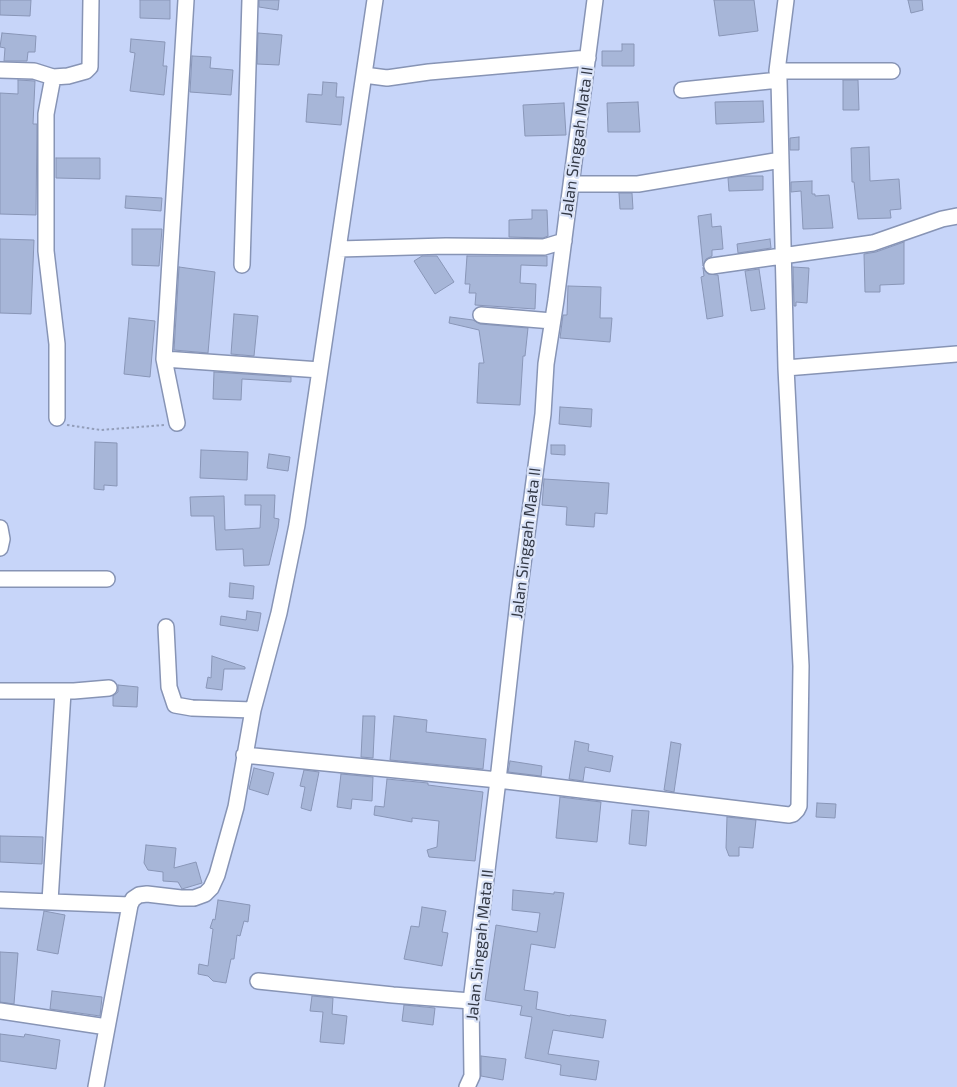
<!DOCTYPE html>
<style>
body{margin:0}
canvas{display:block;background:#c7d5f9}
</style>
<canvas width="957" height="1087"></canvas>
<script>
const ctx = document.querySelector('canvas').getContext('2d');
ctx.lineJoin = 'round';
function paint(path, color) {
  ctx.fillStyle = color;
  ctx.fill(path, 'evenodd');
}
function toPath(rows) {
  const path = new Path2D();
  for (const r of rows) {
    path.moveTo(r[0], r[1]);
    for (let i = 2; i < r.length; i += 2) path.lineTo(r[i], r[i + 1]);
  }
  return path;
}
function trace(path, color, width, dash) {
  ctx.strokeStyle = color;
  ctx.lineWidth = width;
  ctx.lineCap = dash ? 'butt' : 'round';
  ctx.setLineDash(dash || []);
  ctx.stroke(path);
}
function drawText(font, color, halo, rows, align = 'center') {
  ctx.font = font + ' "Exo 2",sans-serif';
  ctx.lineWidth = 4.5;
  ctx.setLineDash([]);
  ctx.textBaseline = 'middle';
  ctx.strokeStyle = halo;
  ctx.fillStyle = color;
  for (const [text, x, y, turn = 0] of rows) {
    ctx.save();
    ctx.translate(x, y);
    ctx.rotate((+turn || 0) * Math.PI / 180);
    ctx.textAlign = isNaN(turn) ? turn : align;
    if (halo) ctx.strokeText(text, 0, 0);
    ctx.fillText(text, 0, 0);
    ctx.restore();
  }
}
const building = toPath([
 [0,0,31,0,30,16,0,15,0,0],
 [140,0,170,0,170,19,140,18,140,0],
 [259,0,279,0,278,10,259,7,259,0],
 [714,0,754,0,758,31,719,36,714,0],
 [908,0,922,0,923,10,911,13,908,0],
 [2,33,36,36,35,52,28,52,27,61,4,61,5,48,0,47,2,33],
 [258,33,282,35,279,65,257,64,258,33],
 [131,39,165,42,163,66,167,66,164,95,130,91,135,53,130,52,131,39],
 [622,44,634,44,634,66,602,66,602,51,622,51,622,44],
 [192,56,211,57,210,68,233,70,231,95,190,92,192,56],
 [18,80,35,81,33,124,37,124,36,215,0,214,0,93,18,94,18,80],
 [843,80,858,80,859,110,843,110,843,80],
 [323,82,337,83,336,97,344,97,341,125,306,122,308,94,322,95,323,82],
 [763,101,764,122,716,124,715,102,763,101],
 [638,102,640,132,608,132,607,103,638,102],
 [564,103,566,135,525,136,523,105,564,103],
 [799,137,799,150,790,150,790,138,799,137],
 [869,147,870,181,899,179,901,209,890,210,891,218,858,219,854,182,852,182,851,148,869,147],
 [56,158,100,158,100,179,56,178,56,158],
 [741,176,763,176,763,190,729,191,728,178,741,176],
 [812,181,812,194,815,194,815,196,829,195,833,228,803,229,801,191,791,192,791,182,812,181],
 [619,193,632,193,633,209,620,209,619,193],
 [126,196,162,198,161,211,125,208,126,196],
 [532,210,547,210,548,236,543,238,509,237,509,220,532,219,532,210],
 [711,214,712,227,721,226,723,249,712,250,712,256,706,259,703,266,698,216,711,214],
 [132,229,162,229,159,266,132,265,132,229],
 [0,239,34,240,31,314,0,313,0,239],
 [770,239,771,248,738,253,737,244,770,239],
 [904,242,904,284,880,285,880,292,865,292,864,254,876,252,904,242],
 [422,256,437,256,454,282,435,294,414,261,422,256],
 [467,256,547,256,547,266,521,265,520,283,536,284,535,309,475,305,476,293,469,293,470,284,465,284,467,256],
 [179,267,215,272,208,353,174,350,179,267],
 [793,267,809,268,807,303,796,302,796,306,794,306,793,267],
 [703,268,708,274,718,275,723,316,707,319,701,277,704,276,703,268],
 [759,269,765,309,751,311,745,271,759,269],
 [568,286,601,287,600,318,612,318,610,342,560,338,563,315,567,315,568,286],
 [234,314,258,316,254,356,231,354,234,314],
 [450,317,473,320,480,324,528,328,525,356,523,356,520,405,477,403,479,363,484,363,479,330,449,323,450,317],
 [129,318,155,321,150,377,124,374,129,318],
 [214,372,291,377,291,382,242,379,241,400,213,399,214,372],
 [560,407,592,409,591,427,559,424,560,407],
 [95,442,117,443,117,486,104,485,104,490,94,489,95,442],
 [551,445,565,445,565,455,551,454,551,445],
 [201,450,248,452,247,480,200,478,201,450],
 [269,454,290,457,288,471,267,468,269,454],
 [544,479,609,483,607,514,595,513,594,527,566,525,567,507,542,505,544,479],
 [245,495,275,495,274,518,279,519,278,528,269,565,244,566,243,549,216,550,214,516,191,516,190,497,224,496,225,530,260,528,261,505,245,505,245,495],
 [230,583,254,586,253,599,229,597,230,583],
 [247,611,261,613,258,631,220,625,221,616,246,620,247,611],
 [212,656,245,667,245,669,224,669,222,690,206,688,208,677,211,678,212,656],
 [118,685,138,687,137,707,113,706,113,696,118,692,118,685],
 [363,716,375,716,373,758,361,757,363,716],
 [394,716,427,720,426,732,486,739,483,769,390,760,394,716],
 [575,741,589,744,588,751,613,756,610,772,585,767,583,781,569,779,575,741],
 [671,742,681,744,674,792,664,790,671,742],
 [510,761,542,766,541,776,508,772,510,761],
 [254,768,274,773,268,795,249,789,254,768],
 [304,770,319,772,311,811,301,808,305,787,300,786,304,770],
 [341,774,373,777,372,801,352,799,351,809,337,807,341,774],
 [387,779,428,783,428,785,483,792,475,861,429,857,427,850,437,847,439,821,412,818,412,822,374,815,375,806,384,807,387,779],
 [560,797,601,802,597,842,556,838,560,797],
 [817,803,836,804,835,818,816,817,817,803],
 [632,810,649,811,646,846,629,844,632,810],
 [727,817,756,820,753,848,739,847,739,856,729,856,726,848,727,817],
 [0,836,43,837,42,864,0,862,0,836],
 [146,845,176,848,174,868,196,862,202,883,182,889,178,882,163,881,163,872,148,870,144,863,146,845],
 [513,890,554,894,554,892,564,893,555,948,531,944,524,990,538,992,536,1009,570,1016,570,1015,606,1020,603,1038,553,1030,548,1054,599,1061,596,1080,560,1075,561,1065,525,1058,532,1017,520,1015,522,1006,485,1000,496,925,537,932,540,913,512,910,513,890],
 [218,900,250,905,248,922,244,921,240,936,237,935,234,959,231,959,226,983,213,981,208,976,198,974,199,964,208,966,213,929,210,928,213,919,215,920,218,900],
 [422,907,446,911,442,932,448,933,442,966,404,959,411,926,419,927,422,907],
 [44,911,65,915,58,954,37,950,44,911],
 [0,952,18,953,14,1004,0,1002,0,952],
 [52,991,102,997,100,1016,50,1009,52,991],
 [312,996,333,998,332,1014,347,1016,344,1044,320,1042,323,1012,310,1011,312,996],
 [404,1005,435,1008,433,1025,402,1021,404,1005],
 [0,1034,24,1037,25,1034,60,1040,56,1069,0,1061,0,1034],
 [481,1056,506,1059,503,1080,481,1076,481,1056]
]);
paint(building, '#a7b6d8');
trace(building, '#8996b7', 1);
const minor = toPath([
 [0,70,34,71,53,77,68,76,86,71,90,67,91,0],
 [777,71,892,71],
 [364,75,387,78,429,72,588,58],
 [53,77,46,114,46,251,57,344,57,418],
 [682,90,779,80],
 [571,184,638,184,781,160],
 [339,249,446,246,544,247,564,241],
 [242,265,250,0],
 [712,266,873,243,942,219,957,216],
 [481,315,552,321],
 [164,359,320,370],
 [786,368,957,354],
 [177,423,164,359,186,0],
 [0,528,2,539,0,548],
 [0,579,107,579],
 [166,627,169,687,175,705,192,708,253,710],
 [0,691,74,691,109,688],
 [244,755,498,780,789,815,793,814,797,810,799,806,801,666,786,368,779,80,777,71,786,0],
 [0,900,130,905],
 [50,901,63,692],
 [258,981,393,995,471,1001],
 [0,1011,107,1027],
 [96,1087,130,905,133,899,139,895,147,894,181,898,194,898,205,894,211,888,217,875,236,807,253,710,279,613,297,525,375,0],
 [467,1087,472,1076,471,1001,498,780,518,601,543,414,546,364,556,300,595,0]
]);
trace(minor, '#8794b5', 18);
trace(toPath([
 [67,425,101,430,164,425]
]), '#939eba', 2, [2.5, 2.5]);
trace(minor, '#fff', 15);
drawText('16px', '#333946', '#dae3f8', [
 ["Jalan Singgah Mata II",577,142,-82],
 ["Jalan Singgah Mata II",526,543,-83],
 ["Jalan Singgah Mata II",480,945,-84]
]);
</script>
